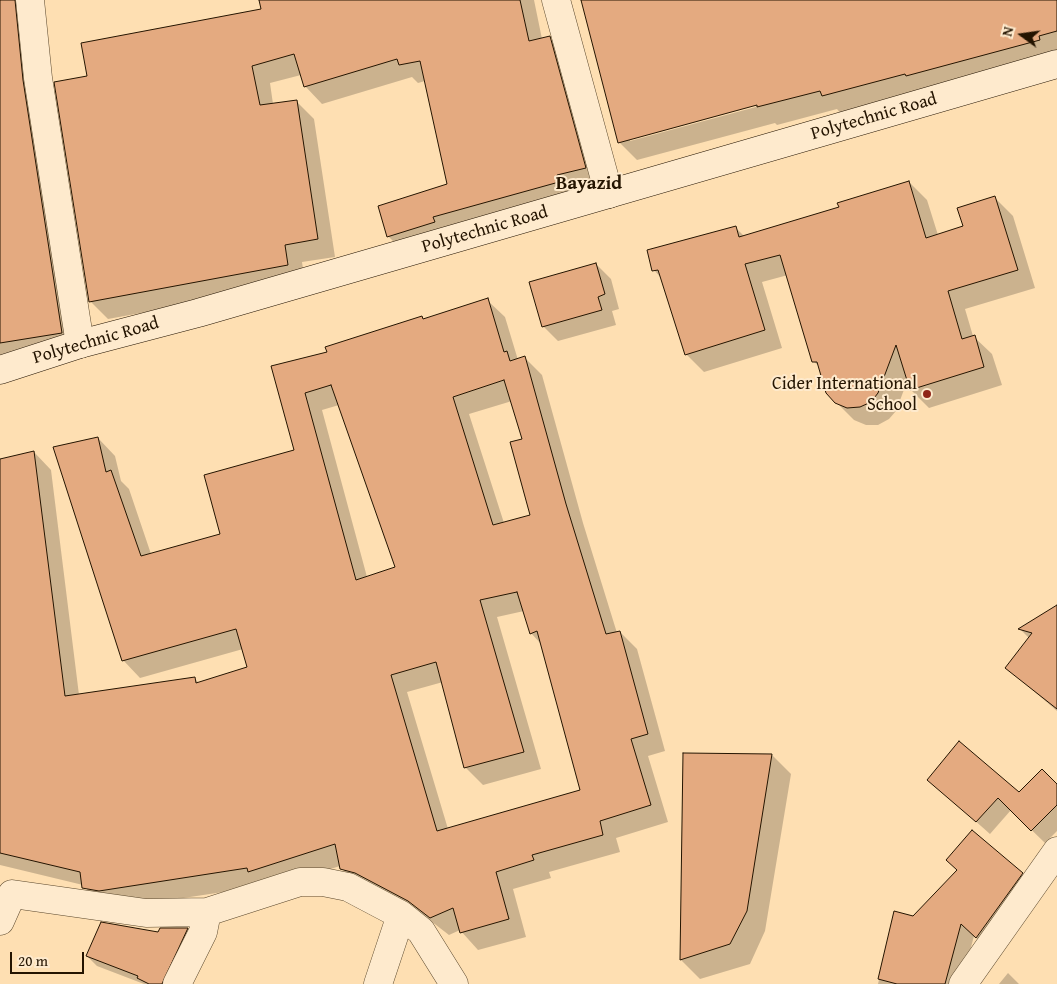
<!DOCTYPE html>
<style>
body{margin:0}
#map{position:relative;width:1057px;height:984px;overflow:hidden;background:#fedfb2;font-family:"Gentium Book Plus",serif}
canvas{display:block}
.north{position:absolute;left:997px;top:10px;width:50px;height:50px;-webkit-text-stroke:4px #feeacd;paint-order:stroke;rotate:284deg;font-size:14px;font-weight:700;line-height:20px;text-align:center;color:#241400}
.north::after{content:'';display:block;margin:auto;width:18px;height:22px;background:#241400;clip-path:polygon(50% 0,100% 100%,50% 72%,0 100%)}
.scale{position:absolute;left:10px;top:952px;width:74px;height:22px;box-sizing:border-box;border:2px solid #241400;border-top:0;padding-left:6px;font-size:15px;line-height:18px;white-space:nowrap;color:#241400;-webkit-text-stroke:4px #feeacd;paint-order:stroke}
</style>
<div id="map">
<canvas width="1057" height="984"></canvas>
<div class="north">N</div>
<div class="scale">20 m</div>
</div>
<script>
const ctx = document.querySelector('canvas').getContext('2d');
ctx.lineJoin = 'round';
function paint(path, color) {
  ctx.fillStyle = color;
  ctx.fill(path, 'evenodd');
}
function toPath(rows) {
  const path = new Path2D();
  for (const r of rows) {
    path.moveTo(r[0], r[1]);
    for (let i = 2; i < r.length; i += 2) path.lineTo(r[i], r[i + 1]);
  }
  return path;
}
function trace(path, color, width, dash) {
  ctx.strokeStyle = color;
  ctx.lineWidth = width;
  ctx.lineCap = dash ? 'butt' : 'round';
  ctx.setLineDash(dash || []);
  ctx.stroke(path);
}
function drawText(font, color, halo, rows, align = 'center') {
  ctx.font = font + ' "Gentium Book Plus",serif';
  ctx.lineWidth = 4;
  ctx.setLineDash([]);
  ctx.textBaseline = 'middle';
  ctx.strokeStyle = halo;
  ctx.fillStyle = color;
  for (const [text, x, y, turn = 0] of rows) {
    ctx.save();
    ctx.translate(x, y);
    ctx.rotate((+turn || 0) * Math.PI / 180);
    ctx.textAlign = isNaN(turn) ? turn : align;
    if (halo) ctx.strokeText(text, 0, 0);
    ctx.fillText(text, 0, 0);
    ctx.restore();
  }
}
paint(toPath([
 [0,0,29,0,77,347,0,360],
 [260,0,534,0,542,39,549,38,567,55,603,186,406,254,388,236,449,185,425,81,418,83,412,77,322,104,305,86,301,75,270,83,273,104,296,101,314,119,335,257,302,262,305,283,108,319,90,301,88,77,263,10],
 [582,0,1057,0,1057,58,841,114,837,109,777,125,775,123,637,160,619,142],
 [762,102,763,105,630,141,630,138],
 [909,182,927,200,938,235,965,227,995,198,1013,216,1035,288,965,309,973,336,992,354,1002,385,929,408,911,390,908,379,896,411,889,419,878,425,866,425,854,420,836,402,820,367,813,361,788,275,762,282,782,348,704,372,686,354,662,279,654,270,736,228,745,237,840,208],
 [596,264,611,279,619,309,612,311,616,325,558,341,543,326],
 [487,300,505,317,518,360,525,358,542,375,583,523,617,633,620,632,637,649,665,751,648,756,668,822,616,838,620,852,549,872,551,878,513,889,526,937,478,950,460,930,449,935,427,918,359,887,340,866,267,889,263,886,117,908,101,905,83,885,0,865,0,460,34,452,51,470,79,695,194,678,199,683,249,668,243,649,140,678,123,660,98,438,115,456,121,481,129,489,151,554,221,535,295,451,273,367,328,352,422,318,424,320],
 [512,401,524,440,531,516,504,523,469,414],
 [339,405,397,568,367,577,322,410],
 [524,611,531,633,541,644,581,790,448,829,407,692,443,682,465,767,483,785,541,769,497,617],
 [1057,611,1057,711,1007,668,1030,639,1020,629],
 [684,754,772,755,791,774,765,931,750,964,700,979,681,960],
 [929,780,1019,794,1057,786,1057,831,1045,843,1011,810,990,834],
 [1022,874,1035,887,990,950,974,936,961,984,878,984,895,912,914,918],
 [187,929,197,939,174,984,144,984,97,966,87,956,159,933],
 [1008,973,1019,984,999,984]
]), '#0003');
const building = toPath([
 [0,0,15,0,23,80,62,333,0,343,0,0],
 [259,0,520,0,529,41,550,36,586,168,557,175,559,182,433,217,435,222,387,237,378,206,447,184,420,61,399,65,397,59,304,87,294,54,252,66,260,105,297,100,318,239,285,245,288,265,89,302,54,82,87,76,81,43,261,9,259,0],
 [581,0,1057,0,1057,31,1039,36,1040,40,906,76,905,74,822,96,820,91,757,107,757,105,618,143,581,0],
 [909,181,926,238,963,226,957,208,995,196,1018,270,948,291,962,339,975,335,984,367,910,390,896,345,878,393,871,402,860,407,847,408,835,403,826,393,817,362,812,362,780,255,745,264,765,330,685,355,658,270,652,271,647,250,736,226,739,237,839,207,837,203,909,181],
 [596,263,605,294,598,297,602,310,542,327,529,282,596,263],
 [488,298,504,352,507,351,510,361,525,356,566,504,606,634,620,631,648,734,631,739,651,805,600,821,603,835,532,855,534,860,496,872,509,919,460,933,453,908,430,918,408,901,355,873,340,869,335,844,248,872,247,868,99,891,82,888,80,872,0,853,0,459,34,451,65,696,195,677,196,683,247,667,236,629,122,661,53,447,98,437,106,472,111,470,141,556,220,534,204,475,294,450,271,366,327,352,325,347,422,316,423,319,488,298],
 [504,380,522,439,510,442,530,515,493,525,453,397,504,380],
 [331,385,395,567,356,580,305,393,331,385],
 [517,592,530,634,537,631,580,790,437,831,391,675,436,662,464,768,524,752,480,600,517,592],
 [1057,605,1057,709,1005,668,1032,633,1018,629,1057,605],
 [959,741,1019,792,1042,769,1057,784,1057,805,1031,831,998,798,976,822,927,780,959,741],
 [683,753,772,754,747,911,730,944,680,960,683,753],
 [972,830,1023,873,976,938,961,924,945,984,897,984,878,979,894,911,913,916,957,870,946,860,972,830],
 [101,922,158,932,160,928,188,928,162,984,149,984,137,978,138,976,86,956,101,922]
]);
paint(building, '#e4aa80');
trace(building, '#241400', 1);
const street = toPath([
 [30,0,38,78,80,344],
 [556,0,609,194],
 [0,921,12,894,146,913,207,912,300,882,323,882,348,887,401,915,421,931,454,984],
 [177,984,203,932,207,912],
 [378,984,401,915],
 [963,984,1057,851]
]);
const secondary = toPath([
 [0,370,80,344,198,313,1057,64]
]);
trace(street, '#5a472c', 29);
trace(secondary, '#241400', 29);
trace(street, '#feeacd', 28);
trace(secondary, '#feeacd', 28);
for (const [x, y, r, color] of [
 [927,394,5,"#8f2418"]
]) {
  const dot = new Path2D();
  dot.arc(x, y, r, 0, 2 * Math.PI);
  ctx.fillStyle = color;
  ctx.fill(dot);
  trace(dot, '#feeacd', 2);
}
drawText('18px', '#241400', '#feeacd', [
 ["Polytechnic Road",874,117,-16],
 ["Polytechnic Road",485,230,-16],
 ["Polytechnic Road",96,341,-16]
]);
drawText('18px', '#241400', '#feeacd', [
 ["Cider International",917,384],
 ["School",917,405]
], 'right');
drawText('bold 19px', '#241400', '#feeacd', [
 ["Bayazid",589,184]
]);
</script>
